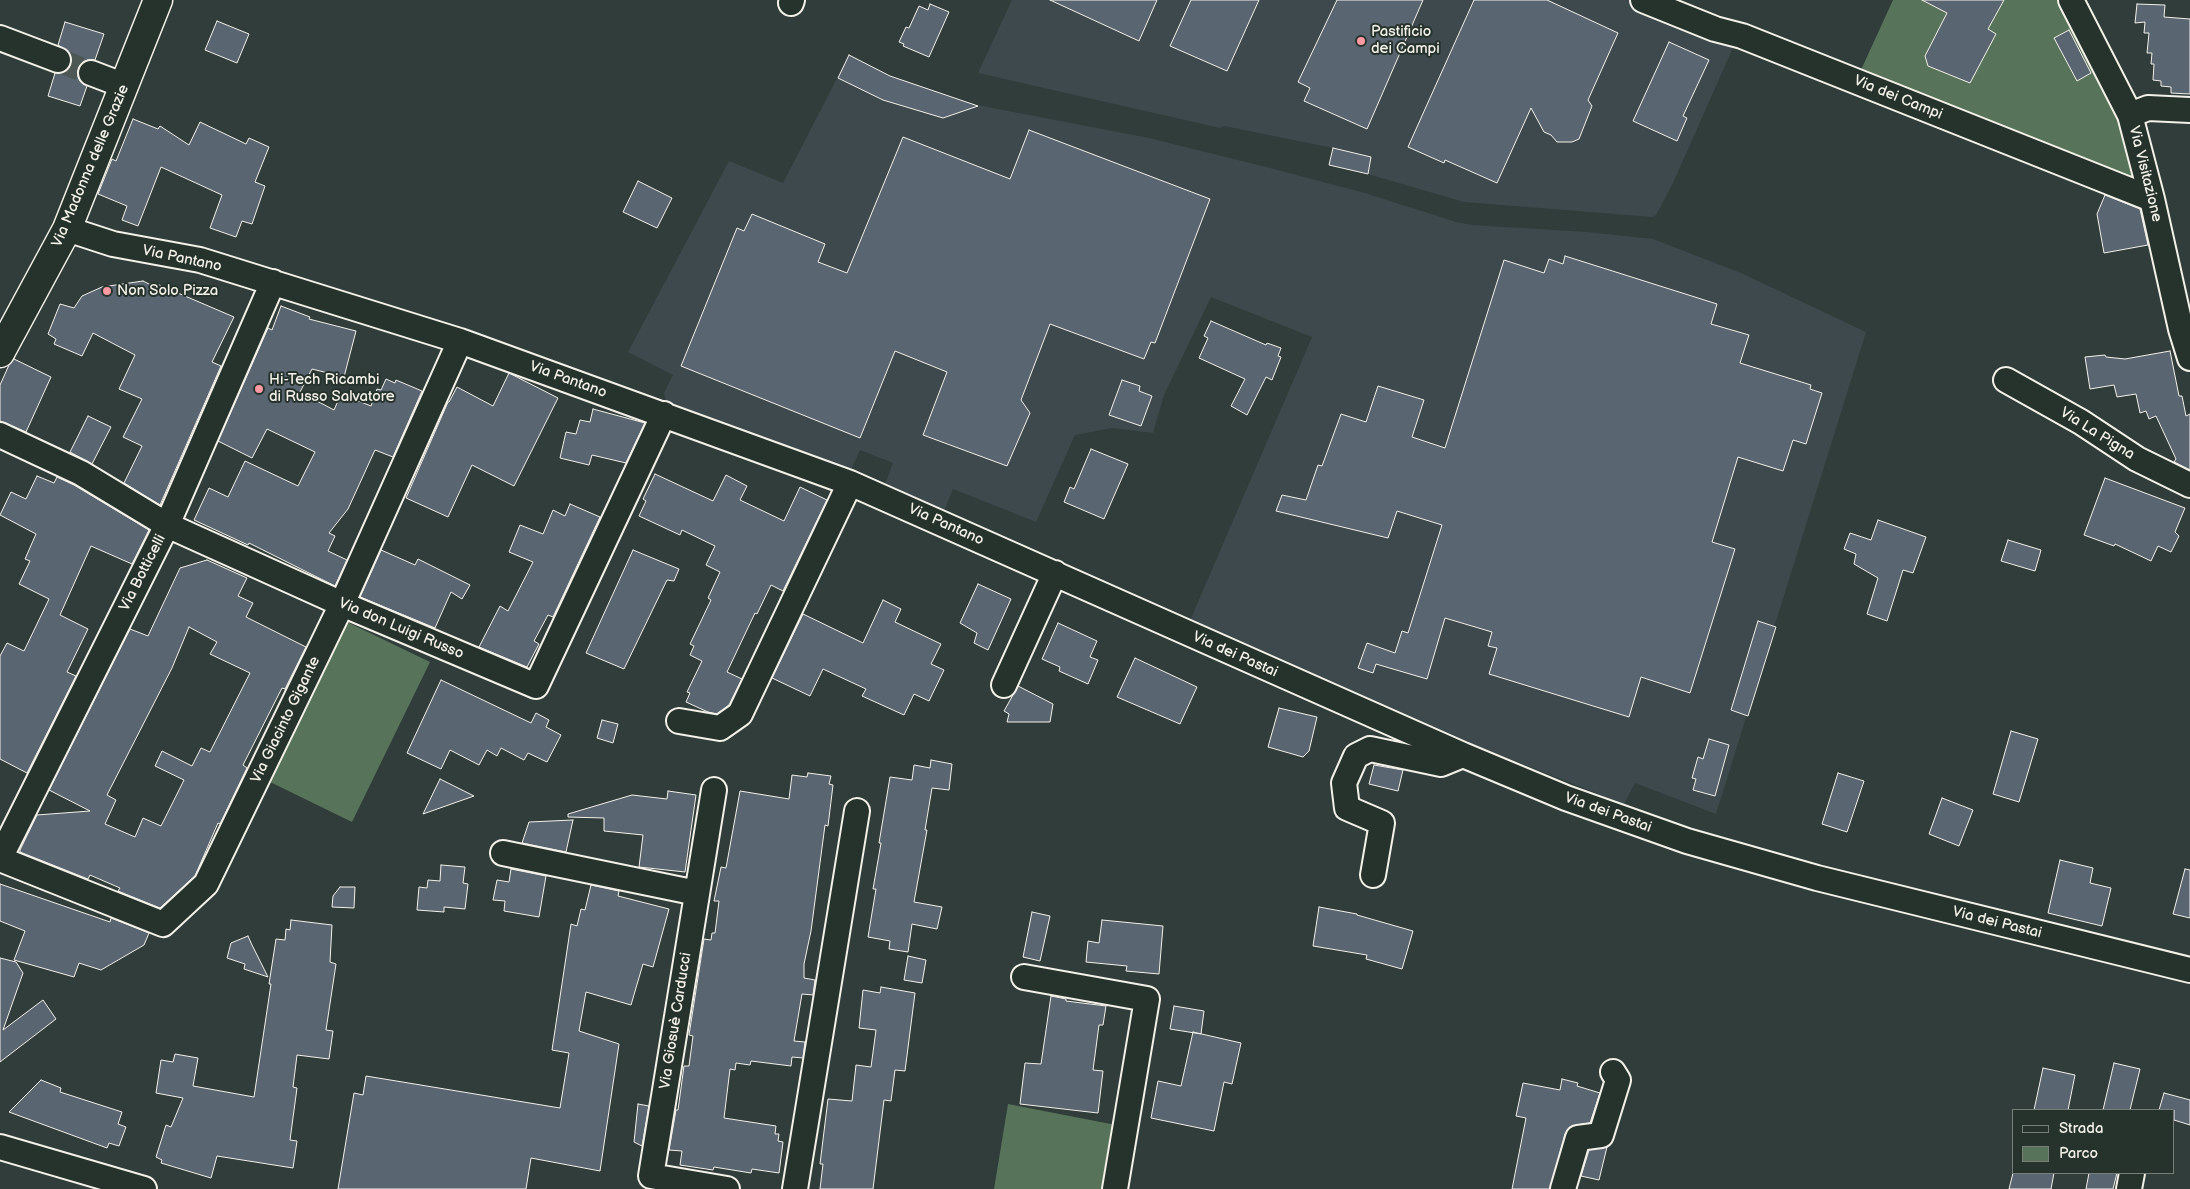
<!DOCTYPE html>
<meta charset="utf-8">
<style>
body{margin:0}
#map{position:relative;width:2190px;height:1189px;overflow:hidden;background:#303d3b;font-family:"Balsamiq Sans",sans-serif}
canvas{display:block}
.legend{position:absolute;left:2012px;top:1109px;width:162px;height:65px;box-sizing:border-box;background:#26332d;border:1px solid #787f78;margin:0;padding:6px 9px;list-style:none;font-size:15px;color:#f4f1e8}
.legend li{display:flex;align-items:center;gap:10px;height:25px}
.legend b{width:25px;border:1px solid #787f78}
</style>
<div id="map">
<canvas width="2190" height="1189"></canvas>
<ul class="legend">
<li><b style="height:6px;background:#26332d"></b>Strada</li>
<li><b style="height:14px;background:#577359"></b>Parco</li>
</ul>
</div>
<script>
const ctx = document.querySelector('canvas').getContext('2d');
ctx.lineJoin = 'round';
function paint(path, color) {
  ctx.fillStyle = color;
  ctx.fill(path, 'evenodd');
}
function toPath(rows) {
  const path = new Path2D();
  for (const r of rows) {
    path.moveTo(r[0], r[1]);
    for (let i = 2; i < r.length; i += 2) path.lineTo(r[i], r[i + 1]);
  }
  return path;
}
function trace(path, color, width, dash) {
  ctx.strokeStyle = color;
  ctx.lineWidth = width;
  ctx.lineCap = dash ? 'butt' : 'round';
  ctx.setLineDash(dash || []);
  ctx.stroke(path);
}
function drawText(font, color, halo, rows, align = 'center') {
  ctx.font = font + ' "Balsamiq Sans",sans-serif';
  ctx.lineWidth = 4;
  ctx.setLineDash([]);
  ctx.textBaseline = 'middle';
  ctx.strokeStyle = halo;
  ctx.fillStyle = color;
  for (const [text, x, y, turn = 0] of rows) {
    ctx.save();
    ctx.translate(x, y);
    ctx.rotate((+turn || 0) * Math.PI / 180);
    ctx.textAlign = isNaN(turn) ? turn : align;
    if (halo) ctx.strokeText(text, 0, 0);
    ctx.fillText(text, 0, 0);
    ctx.restore();
  }
}
paint(toPath([
 [1012,0,1635,0,1735,43,1673,183,1656,215,1653,217,1464,202,1368,174,1333,148,1224,126,1220,128,978,73],
 [849,55,889,76,977,105,1149,138,1270,168,1365,193,1456,222,1472,225,1587,232,1653,239,1741,273,1866,332,1716,814,1635,783,1624,804,1361,700,1189,623,1312,337,1211,297,1164,395,1153,433,1112,428,1075,435,1036,522,953,489,944,511,900,492,884,487,893,463,860,450,851,470,666,401,664,393,673,375,628,352,729,161,783,183]
]), '#3d494c');
paint(toPath([
 [1893,0,2063,0,2119,114,2137,184,1953,111,1950,106,1860,72],
 [343,620,430,662,352,822,266,780],
 [1008,1104,1116,1125,1105,1189,994,1189]
]), '#577359');
const building = toPath([
 [1050,0,1157,0,1139,41,1050,0],
 [1191,0,1259,0,1227,71,1170,46,1191,0],
 [1337,0,1423,0,1367,129,1304,101,1310,88,1298,82,1337,0],
 [1474,0,1547,0,1618,33,1588,100,1592,106,1579,139,1572,142,1557,142,1551,135,1544,132,1531,108,1497,183,1445,160,1444,163,1408,147,1474,0],
 [1922,0,2004,0,1988,29,1996,34,1970,83,1928,66,1925,56,1947,13,1922,0],
 [930,4,949,12,929,57,903,46,904,44,899,42,906,27,909,28,919,6,928,10,930,4],
 [2137,4,2165,5,2164,17,2190,19,2190,94,2171,93,2171,87,2161,86,2161,81,2153,80,2154,64,2151,64,2152,53,2147,53,2149,33,2144,33,2145,22,2135,23,2137,4],
 [217,21,249,34,237,63,205,50,217,21],
 [65,22,104,34,95,60,88,60,83,62,78,69,78,76,80,81,87,86,80,106,48,96,55,73,66,71,71,64,72,58,69,52,58,45,65,22],
 [2069,30,2091,73,2077,81,2054,38,2069,30],
 [1669,42,1709,60,1683,116,1687,118,1677,141,1633,121,1669,42],
 [849,55,890,76,978,106,943,118,883,100,838,78,849,55],
 [133,119,158,129,160,126,189,145,200,122,246,144,249,138,269,147,255,182,265,186,252,224,242,221,236,237,210,228,222,195,161,167,138,226,122,220,127,206,98,194,112,159,116,161,133,119],
 [1029,130,1210,199,1155,343,1151,342,1144,359,1050,324,1021,400,1030,413,1007,466,923,435,947,372,895,351,860,438,681,366,737,228,744,231,752,214,825,244,818,262,847,273,903,137,1010,179,1029,130],
 [1333,148,1371,157,1368,174,1329,165,1333,148],
 [638,181,672,198,657,228,623,212,638,181],
 [2105,195,2140,209,2148,245,2104,253,2097,214,2105,195],
 [1565,256,1717,304,1711,324,1749,335,1740,363,1811,385,1810,389,1822,393,1806,444,1793,440,1783,471,1738,457,1712,542,1735,549,1690,693,1641,677,1629,717,1489,674,1497,648,1488,646,1492,632,1445,618,1427,679,1376,664,1373,673,1358,668,1367,643,1395,653,1402,631,1408,633,1442,525,1397,511,1388,538,1276,511,1282,495,1306,500,1318,465,1322,466,1341,414,1366,422,1378,386,1424,400,1412,437,1445,448,1504,260,1544,273,1549,259,1563,264,1565,256],
 [143,281,155,287,157,284,234,317,212,362,221,366,160,505,124,483,142,446,123,437,142,399,119,389,135,355,93,333,82,356,54,344,56,339,48,334,60,304,74,308,82,296,102,287,143,281],
 [281,306,310,317,309,319,356,331,344,377,312,369,300,392,334,410,341,394,371,406,377,389,381,390,386,379,395,383,396,380,422,391,393,457,375,450,348,509,329,533,335,536,328,551,347,560,335,586,249,543,248,545,194,520,209,488,228,497,245,461,298,486,315,452,267,429,252,458,218,441,268,328,272,330,281,306],
 [1211,321,1266,345,1267,343,1281,348,1278,356,1281,357,1272,380,1266,377,1247,415,1231,406,1245,379,1199,358,1208,338,1204,336,1211,321],
 [2170,351,2179,396,2182,396,2186,416,2190,414,2190,470,2174,462,2176,459,2156,416,2149,419,2146,411,2140,413,2136,394,2117,397,2114,385,2090,389,2085,357,2105,355,2106,357,2125,359,2170,351],
 [14,359,51,377,26,432,0,421,0,385,9,365,14,359],
 [509,373,558,398,514,486,472,465,448,517,406,498,448,402,449,402,457,387,493,406,509,373],
 [1122,380,1140,386,1139,391,1152,396,1141,426,1109,415,1122,380],
 [593,409,645,423,626,463,592,455,589,465,560,458,566,432,576,434,580,420,590,422,593,409],
 [88,416,111,427,92,464,70,452,88,416],
 [1091,449,1128,464,1104,519,1064,502,1070,487,1074,489,1091,449],
 [655,474,713,501,726,475,747,486,740,500,784,521,800,487,827,500,783,591,771,585,757,614,755,613,727,672,742,679,729,705,717,714,708,712,686,702,690,693,687,692,702,661,690,655,694,646,690,644,711,600,708,598,720,572,706,565,715,546,682,530,680,535,639,516,646,501,643,499,655,474],
 [37,476,54,483,57,477,74,485,149,530,132,564,91,546,60,615,88,629,67,672,76,676,27,773,0,759,0,656,7,643,24,651,49,599,19,584,30,561,25,559,36,534,0,515,11,492,26,499,37,476],
 [2105,478,2185,508,2175,532,2179,536,2171,552,2158,546,2151,561,2115,544,2114,546,2084,535,2105,478],
 [570,504,600,517,553,617,548,615,534,641,539,644,527,667,479,647,500,606,508,611,533,562,509,552,520,525,543,534,553,510,565,516,570,504],
 [1878,520,1926,537,1913,573,1903,570,1887,621,1867,614,1878,578,1854,564,1856,554,1844,549,1850,533,1871,540,1878,520],
 [2008,540,2041,550,2035,571,2001,561,2008,540],
 [381,550,415,565,418,559,470,585,462,599,451,592,435,628,360,597,381,550],
 [633,550,679,569,674,581,667,580,624,669,586,653,633,550],
 [207,560,247,578,238,596,253,603,246,617,306,647,285,689,282,688,243,765,247,768,220,824,218,823,195,876,160,908,118,891,120,888,90,875,88,879,20,852,20,850,37,815,90,811,49,790,130,629,148,636,180,568,207,560],
 [189,627,217,642,210,654,250,673,210,752,201,748,192,766,162,751,155,766,184,780,161,826,143,818,135,837,105,824,116,800,107,795,172,668,189,627],
 [978,584,1011,599,988,650,974,643,977,633,960,623,978,584],
 [883,600,901,609,895,622,941,644,931,664,944,670,929,701,914,694,904,715,862,696,866,689,823,669,810,696,772,678,803,614,863,643,883,600],
 [1758,621,1776,627,1748,716,1731,710,1758,621],
 [1058,623,1097,641,1090,657,1098,660,1088,684,1059,671,1060,667,1042,659,1058,623],
 [1135,658,1197,687,1180,724,1117,697,1135,658],
 [441,680,531,723,536,713,549,720,546,727,561,735,547,762,528,753,524,760,501,748,497,756,487,750,479,765,450,750,441,769,407,753,441,680],
 [1018,686,1053,704,1050,722,1007,722,1009,714,1004,711,1018,686],
 [1279,708,1317,717,1309,751,1303,757,1268,747,1279,708],
 [602,720,618,724,613,743,597,738,602,720],
 [2011,731,2038,739,2019,802,1993,794,2011,731],
 [1709,739,1729,745,1715,796,1693,790,1696,779,1692,778,1698,757,1703,759,1709,739],
 [931,760,952,764,949,790,932,788,925,830,927,830,914,902,942,907,937,929,912,924,908,952,889,949,890,941,868,937,876,889,873,889,881,843,879,843,890,777,912,780,914,765,930,768,931,760],
 [1374,765,1403,770,1398,791,1369,784,1374,765],
 [808,773,831,776,829,784,833,785,828,826,825,825,811,931,804,964,804,978,815,980,813,995,802,994,794,1041,805,1042,803,1058,792,1057,791,1066,751,1061,750,1065,736,1063,735,1070,730,1069,724,1118,776,1126,775,1134,779,1134,778,1141,783,1142,779,1173,752,1169,751,1173,714,1167,713,1170,680,1165,682,1151,669,1150,676,1110,678,1110,684,1066,689,1066,693,1036,689,1035,704,939,711,940,712,933,715,933,719,901,714,901,721,867,726,868,740,791,789,799,792,775,807,777,808,773],
 [1838,773,1864,781,1847,832,1822,824,1838,773],
 [440,779,474,796,423,814,440,779],
 [668,791,696,795,685,872,639,867,643,835,604,831,604,818,568,817,568,814,632,795,667,799,668,791],
 [1942,798,1973,810,1959,846,1929,834,1942,798],
 [573,820,566,852,522,843,529,822,573,820],
 [2060,860,2093,868,2090,883,2111,888,2102,926,2048,913,2060,860],
 [441,865,465,867,463,883,468,884,465,909,444,907,444,912,417,910,419,887,427,888,428,880,440,881,441,865],
 [511,869,546,876,539,917,504,911,505,901,493,900,497,880,509,882,511,869],
 [2185,869,2190,870,2190,918,2173,914,2185,869],
 [0,884,110,922,111,918,149,933,144,945,101,970,79,963,74,977,14,960,25,931,0,921,0,884],
 [591,885,619,891,618,896,669,909,653,967,643,964,631,1005,586,992,579,1031,619,1044,600,1171,531,1158,526,1189,338,1189,354,1093,363,1095,366,1076,560,1108,569,1053,552,1050,571,924,577,926,581,909,585,910,591,885],
 [340,887,355,887,354,908,332,907,333,896,340,887],
 [1319,907,1357,914,1357,915,1413,931,1402,969,1366,959,1367,955,1313,946,1319,907],
 [1032,912,1050,916,1040,961,1023,957,1032,912],
 [291,920,332,925,330,962,336,964,326,1030,333,1031,329,1059,297,1055,293,1087,297,1088,290,1140,297,1141,293,1168,217,1156,211,1178,161,1163,162,1160,156,1157,166,1125,171,1127,183,1098,156,1093,161,1060,173,1062,175,1054,198,1058,193,1086,254,1097,271,984,269,984,276,939,285,940,286,929,290,930,291,920],
 [1102,920,1163,926,1159,974,1126,971,1127,966,1086,962,1088,941,1099,943,1102,920],
 [248,936,252,945,268,977,244,969,245,964,227,958,231,943,248,936],
 [908,956,926,960,922,983,904,980,908,956],
 [0,958,16,962,23,973,3,1030,43,1000,56,1019,0,1062,0,958],
 [881,987,915,993,905,1071,895,1070,891,1101,884,1100,873,1189,820,1189,823,1164,820,1164,828,1099,852,1101,856,1065,871,1067,876,1030,859,1028,863,990,880,993,881,987],
 [1051,996,1066,999,1066,1001,1106,1006,1103,1025,1099,1025,1093,1070,1103,1071,1098,1113,1020,1104,1025,1063,1041,1064,1051,996],
 [1174,1006,1204,1011,1201,1034,1170,1029,1174,1006],
 [1193,1032,1241,1043,1232,1084,1224,1082,1214,1131,1151,1118,1158,1081,1181,1086,1193,1032],
 [2114,1063,2140,1069,2130,1110,2103,1110,2114,1063],
 [2043,1068,2075,1075,2068,1110,2034,1110,2043,1068],
 [1562,1079,1578,1083,1577,1086,1600,1093,1590,1123,1576,1125,1569,1128,1565,1134,1550,1189,1512,1189,1526,1118,1516,1116,1523,1083,1560,1090,1562,1079],
 [41,1080,61,1088,60,1092,122,1112,118,1124,126,1127,119,1146,109,1143,107,1148,9,1112,41,1080],
 [2164,1093,2190,1100,2190,1125,2174,1120,2174,1110,2159,1110,2164,1093],
 [638,1104,649,1106,642,1146,634,1142,638,1104],
 [1607,1147,1599,1180,1581,1176,1589,1150,1607,1147],
 [2013,1173,2054,1173,2051,1189,2009,1189,2013,1173],
 [2089,1173,2117,1173,2113,1189,2086,1189,2089,1173]
]);
paint(building, '#5a6572');
trace(building, '#f4f1e8', 1);
trace(toPath([
 [58,60,91,73]
]), '#4d5855', 24, [24, 12]);
const minor = toPath([
 [1643,0,1715,29,1742,36,2152,199],
 [2071,0,2130,115,2152,199,2181,329,2190,358],
 [791,3,792,0],
 [0,38,58,60],
 [91,73,125,86],
 [2130,115,2148,108,2190,110],
 [67,229,113,244,200,260,460,341,850,483,1463,755,1566,798,1687,841,1817,878,2190,970],
 [2006,380,2081,422,2137,459,2190,485],
 [0,435,81,473,167,525,342,604,536,686,664,414],
 [1004,685,1055,573],
 [679,721,720,728,740,714,850,483],
 [714,790,651,1176,727,1189],
 [503,853,697,893],
 [0,858,167,525,273,282],
 [0,859,163,924,206,884,342,604,460,341],
 [1373,875,1382,823,1347,808,1344,783,1356,756,1370,749,1441,764,1463,755],
 [1024,977,1147,999,1115,1189],
 [0,1147,144,1189],
 [795,1189,857,811],
 [1563,1189,1578,1138,1601,1135,1618,1080,1613,1072],
 [2129,1189,2132,1173]
]);
const major = toPath([
 [0,353,67,229,158,0]
]);
trace(minor, '#f4f1e8', 28);
trace(major, '#f4f1e8', 31);
trace(minor, '#26332d', 24);
trace(major, '#26332d', 28);
for (const [x, y, r, color] of [
 [1361,41,5,"#ff9aa2"],
 [107,291,5,"#ff9aa2"],
 [259,389,5,"#ff9aa2"]
]) {
  const dot = new Path2D();
  dot.arc(x, y, r, 0, 2 * Math.PI);
  ctx.fillStyle = color;
  ctx.fill(dot);
  trace(dot, '#26332d', 2);
}
drawText('15px', '#f4f1e8', '#26332d', [
 ["Pastificio",1371,32],
 ["dei Campi",1371,49],
 ["Non Solo Pizza",117,291],
 ["Hi-Tech Ricambi",269,380],
 ["di Russo Salvatore",269,397]
], 'left');
drawText('15px', '#f4f1e8', '#26332d', [
 ["Via dei Campi",1898,98,22],
 ["Via Madonna delle Grazie",91,166,-67],
 ["Via Visitazione",2145,174,76],
 ["Via Pantano",182,259,12],
 ["Via Pantano",568,380,20],
 ["Via La Pigna",2097,434,32],
 ["Via Pantano",946,525,24],
 ["Via Botticelli",143,573,-63],
 ["Via don Luigi Russo",401,629,23],
 ["Via dei Pastai",1235,655,24],
 ["Via Giacinto Gigante",286,720,-64],
 ["Via dei Pastai",1608,813,20],
 ["Via dei Pastai",1997,923,14],
 ["Via Giosuè Carducci",676,1021,-81]
]);
</script>
